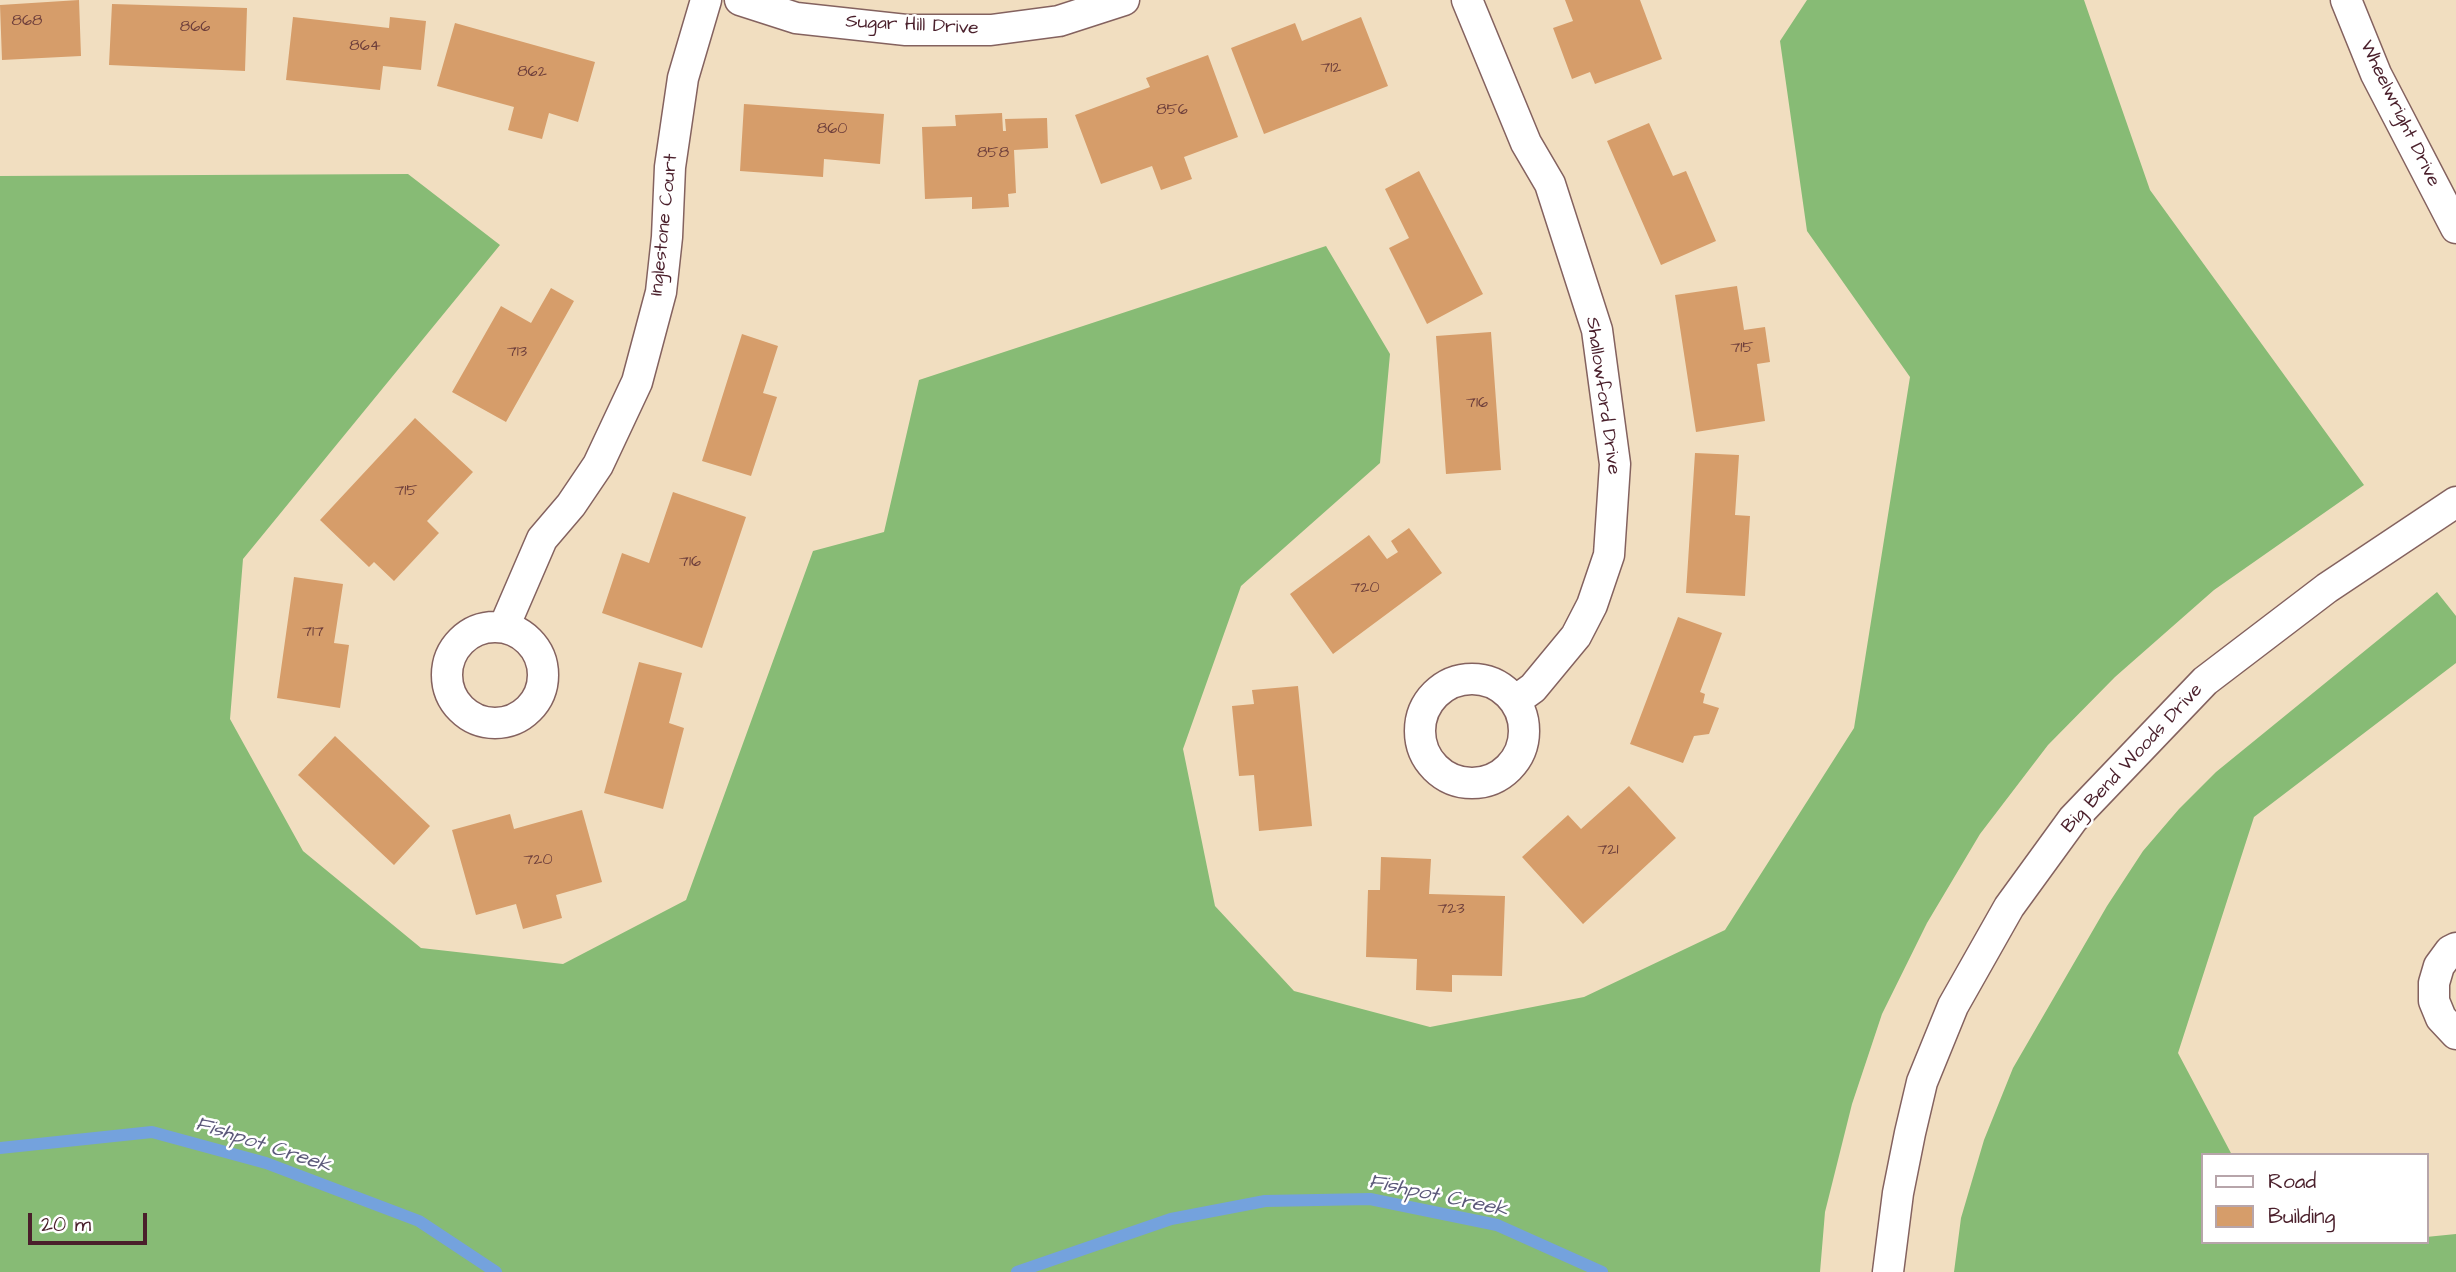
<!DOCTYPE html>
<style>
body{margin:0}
#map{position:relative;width:2456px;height:1272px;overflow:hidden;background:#f1dec0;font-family:"Architects Daughter",sans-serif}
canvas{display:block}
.legend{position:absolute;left:2201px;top:1153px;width:228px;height:91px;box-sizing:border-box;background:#fff;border:2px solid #b7a5aa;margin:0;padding:9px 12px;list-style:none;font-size:21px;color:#4a1f2b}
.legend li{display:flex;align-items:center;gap:14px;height:35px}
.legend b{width:35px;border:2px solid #b7a5aa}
.scale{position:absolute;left:28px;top:1213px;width:119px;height:32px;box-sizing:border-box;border:4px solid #4a1f2b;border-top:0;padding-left:9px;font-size:21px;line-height:24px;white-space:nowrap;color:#4a1f2b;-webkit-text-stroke:5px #fff;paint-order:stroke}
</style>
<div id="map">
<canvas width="2456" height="1272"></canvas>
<ul class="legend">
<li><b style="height:9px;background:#fff"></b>Road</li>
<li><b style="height:19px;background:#d69d6a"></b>Building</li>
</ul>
<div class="scale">20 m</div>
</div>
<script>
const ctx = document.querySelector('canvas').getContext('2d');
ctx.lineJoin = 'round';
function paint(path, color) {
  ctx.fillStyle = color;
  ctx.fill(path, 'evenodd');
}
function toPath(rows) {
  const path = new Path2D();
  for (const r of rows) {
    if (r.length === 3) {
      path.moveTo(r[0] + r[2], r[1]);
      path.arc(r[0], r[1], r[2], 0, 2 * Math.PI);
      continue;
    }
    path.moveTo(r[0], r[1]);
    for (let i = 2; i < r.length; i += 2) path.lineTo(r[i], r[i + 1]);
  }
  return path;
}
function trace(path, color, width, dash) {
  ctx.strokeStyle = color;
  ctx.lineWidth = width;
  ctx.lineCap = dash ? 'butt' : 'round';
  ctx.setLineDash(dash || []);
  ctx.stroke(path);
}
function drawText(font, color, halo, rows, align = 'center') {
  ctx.font = font + ' "Architects Daughter",sans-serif';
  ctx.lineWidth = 5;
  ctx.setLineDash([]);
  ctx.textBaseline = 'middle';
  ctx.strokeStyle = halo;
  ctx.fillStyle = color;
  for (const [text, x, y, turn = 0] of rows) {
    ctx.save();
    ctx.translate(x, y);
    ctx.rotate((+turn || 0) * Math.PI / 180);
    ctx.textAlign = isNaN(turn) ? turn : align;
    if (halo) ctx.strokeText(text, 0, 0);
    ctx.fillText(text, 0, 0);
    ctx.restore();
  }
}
paint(toPath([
 [1807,0,2084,0,2150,190,2364,485,2214,590,2115,677,2048,745,1980,834,1927,923,1882,1014,1852,1104,1825,1212,1820,1272,0,1272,0,176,408,174,500,245,243,559,230,719,303,851,421,948,563,964,686,900,813,551,884,532,919,380,1326,246,1390,354,1380,463,1241,586,1183,749,1215,906,1294,991,1430,1027,1584,997,1725,930,1854,728,1910,377,1807,231,1780,41],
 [2437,592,2456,616,2456,663,2254,817,2178,1053,2232,1155,2202,1155,2202,1242,2426,1242,2426,1237,2456,1234,2456,1272,1954,1272,1961,1218,1984,1140,2013,1068,2107,906,2143,851,2179,809,2216,772]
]), '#87bb75');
trace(toPath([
 [0,1148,152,1132,266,1163,419,1221,496,1272],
 [1017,1272,1171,1219,1265,1201,1370,1199,1497,1225,1602,1272]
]), '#74a2dd', 12);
paint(toPath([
 [79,0,81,56,2,60,0,5],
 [1565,0,1640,0,1662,59,1595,84,1590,72,1572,79,1553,28,1573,21],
 [112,4,247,8,245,71,109,65],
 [293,17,389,28,390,17,426,21,421,70,383,66,380,90,286,80],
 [1361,17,1388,86,1264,134,1231,48,1295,23,1302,41],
 [455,23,595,62,578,122,549,113,542,139,508,130,514,107,437,86],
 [1208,55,1238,137,1184,157,1192,179,1161,190,1152,166,1101,184,1075,115,1150,87,1146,78],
 [744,104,884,114,880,164,824,159,823,177,740,171],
 [1002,113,1003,131,1006,131,1005,119,1047,118,1048,148,1014,150,1016,193,1008,194,1009,207,972,209,972,197,925,199,922,127,956,126,955,115],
 [1649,123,1673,176,1686,171,1716,241,1661,265,1607,141],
 [1419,171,1483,294,1427,324,1389,248,1409,238,1385,189],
 [1737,286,1744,330,1765,327,1770,362,1757,364,1765,421,1696,432,1675,295],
 [551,288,574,301,506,422,452,392,501,306,531,323],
 [1491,332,1501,470,1446,474,1436,336],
 [742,334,778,346,763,393,777,397,751,476,702,461],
 [415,418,473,472,427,521,439,533,394,581,374,562,369,567,320,520],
 [1695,453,1739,455,1735,515,1750,516,1745,596,1686,593],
 [673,492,746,517,702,648,602,613,622,553,649,563],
 [1409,528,1442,573,1333,654,1290,594,1369,535,1387,559,1398,552,1391,541],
 [294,577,343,584,334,643,349,645,340,708,277,698],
 [1678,617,1722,633,1700,692,1705,694,1703,703,1719,708,1709,734,1694,736,1683,763,1630,744],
 [639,662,682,673,669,723,684,728,663,809,604,793],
 [1298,686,1312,826,1259,831,1254,775,1239,776,1232,706,1254,704,1252,690],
 [335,736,430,826,394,865,298,775],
 [1629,786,1676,838,1583,924,1522,857,1568,815,1581,829],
 [582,810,602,882,556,895,562,918,523,929,516,904,476,915,452,830,510,814,514,829],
 [1381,857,1431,859,1429,894,1505,896,1502,976,1452,975,1452,992,1416,990,1417,959,1366,957,1368,890,1380,890]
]), '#d69d6a');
const minor = toPath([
 [740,0,796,18,906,30,991,30,1059,21,1124,0],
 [1467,0,1526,143,1550,184,1597,330,1615,464,1609,555,1592,605,1576,636,1533,688,1515,701],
 [2346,0,2376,74,2456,228],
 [495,675,48],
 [504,627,542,539,571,505,598,465,637,382,661,292,667,237,670,167,683,78,706,0],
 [1472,731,52],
 [2456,948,2450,951,2439,966,2434,983,2434,1001,2441,1018,2456,1034],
 [1888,1272,1898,1193,1910,1133,1922,1082,1953,1006,2009,907,2073,819,2205,681,2327,588,2456,502]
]);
trace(minor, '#84625f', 33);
trace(minor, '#fff', 30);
drawText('16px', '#6d3e3b', null, [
 ["868",27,22],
 ["866",195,28],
 ["864",365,47],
 ["712",1331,69],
 ["862",532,73],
 ["856",1172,111],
 ["860",832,130],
 ["858",993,154],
 ["715",1742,349],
 ["713",517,353],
 ["716",1477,404],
 ["715",406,492],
 ["716",690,563],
 ["720",1365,589],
 ["717",313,633],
 ["721",1608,851],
 ["720",538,861],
 ["723",1451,910]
]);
drawText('19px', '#4a1f2b', '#fff', [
 ["Sugar Hill Drive",912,26,3],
 ["Wheelwright Drive",2399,114,64],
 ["Inglestone Court",665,225,-84],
 ["Shallowford Drive",1602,396,82],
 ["Big Bend Woods Drive",2133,759,-47]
]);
drawText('italic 21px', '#5d5a7b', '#fff', [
 ["Fishpot Creek",263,1146,18],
 ["Fishpot Creek",1438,1197,12]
]);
</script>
